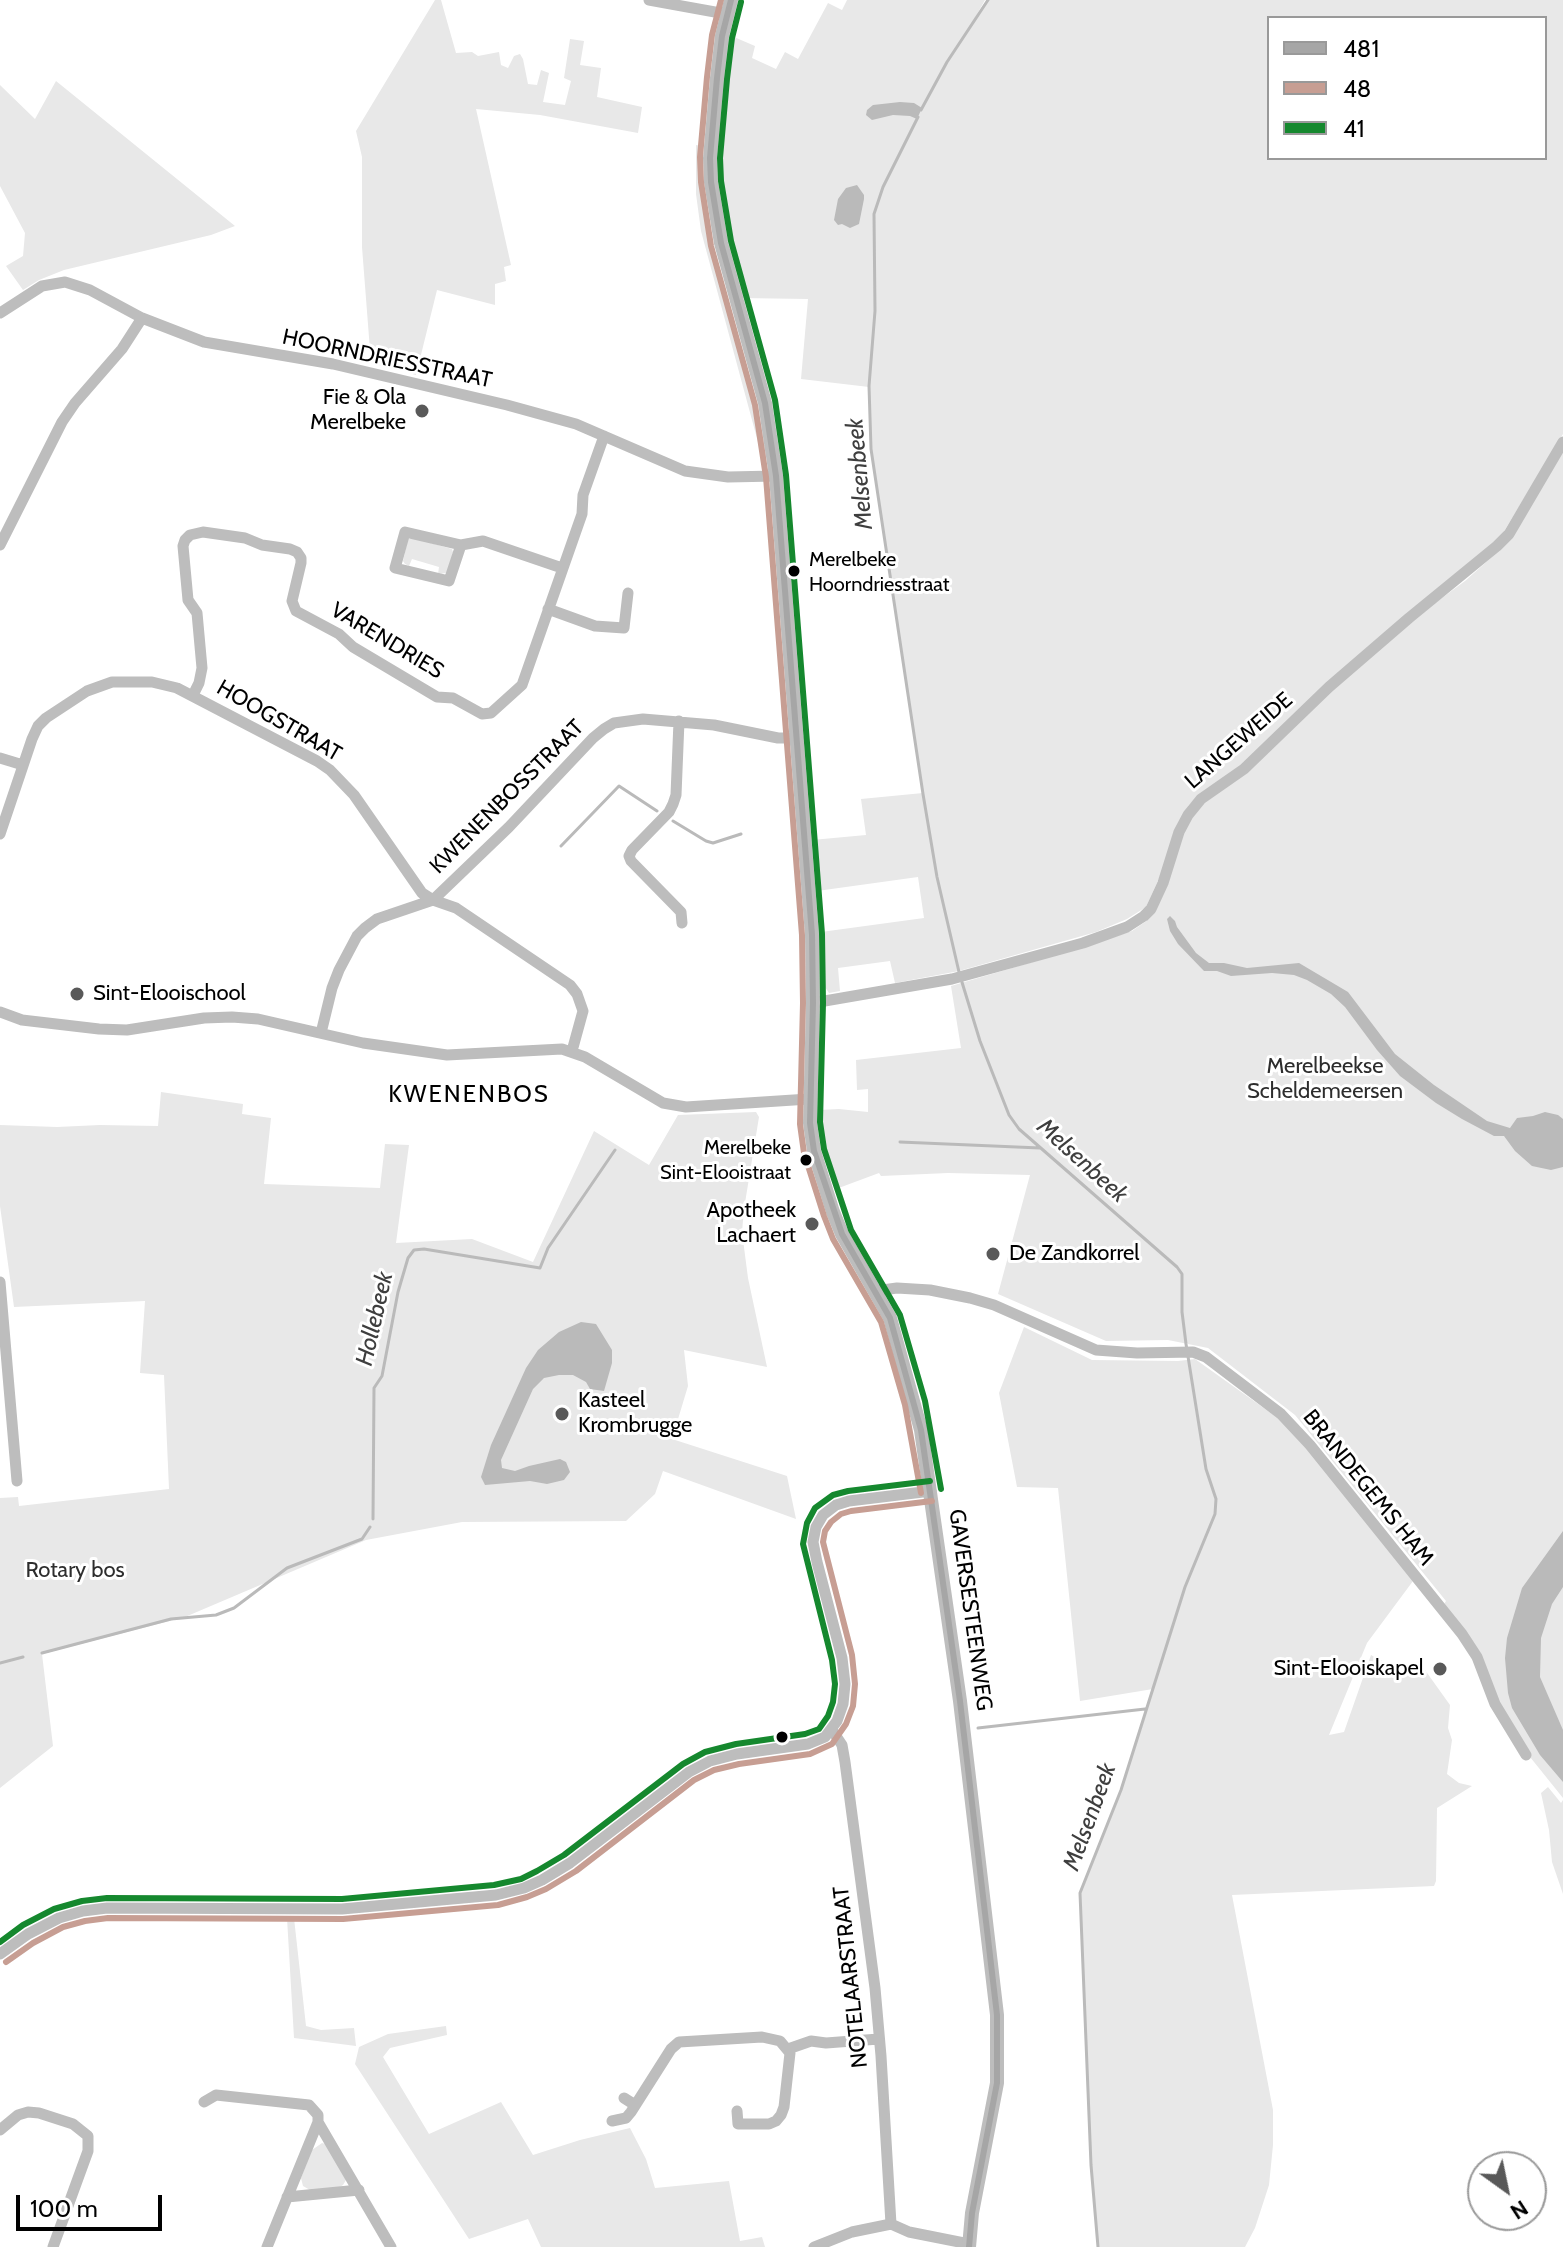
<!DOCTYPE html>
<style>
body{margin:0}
#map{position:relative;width:1563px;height:2247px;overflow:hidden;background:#fff;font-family:Cabin,sans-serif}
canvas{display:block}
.legend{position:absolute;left:1267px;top:16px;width:280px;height:144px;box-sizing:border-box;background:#fff;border:2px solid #999;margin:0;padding:10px 14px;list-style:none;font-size:24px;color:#000}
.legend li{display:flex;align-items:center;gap:16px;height:40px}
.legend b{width:40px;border:2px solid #999}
.north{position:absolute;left:1467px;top:2151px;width:80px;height:80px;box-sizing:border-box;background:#fff;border:2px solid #999;border-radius:50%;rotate:147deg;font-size:22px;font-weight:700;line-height:32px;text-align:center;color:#000}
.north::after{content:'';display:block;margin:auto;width:28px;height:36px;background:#595959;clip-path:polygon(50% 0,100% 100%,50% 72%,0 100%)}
.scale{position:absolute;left:16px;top:2195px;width:146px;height:36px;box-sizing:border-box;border:4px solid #000;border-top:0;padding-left:10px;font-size:24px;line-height:28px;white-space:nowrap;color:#000;-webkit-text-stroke:6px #fff;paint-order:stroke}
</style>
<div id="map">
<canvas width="1563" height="2247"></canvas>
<ul class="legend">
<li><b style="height:10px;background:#a6a6a6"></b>481</li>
<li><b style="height:10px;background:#c79e93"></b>48</li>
<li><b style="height:10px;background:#15882e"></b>41</li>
</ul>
<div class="north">N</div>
<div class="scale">100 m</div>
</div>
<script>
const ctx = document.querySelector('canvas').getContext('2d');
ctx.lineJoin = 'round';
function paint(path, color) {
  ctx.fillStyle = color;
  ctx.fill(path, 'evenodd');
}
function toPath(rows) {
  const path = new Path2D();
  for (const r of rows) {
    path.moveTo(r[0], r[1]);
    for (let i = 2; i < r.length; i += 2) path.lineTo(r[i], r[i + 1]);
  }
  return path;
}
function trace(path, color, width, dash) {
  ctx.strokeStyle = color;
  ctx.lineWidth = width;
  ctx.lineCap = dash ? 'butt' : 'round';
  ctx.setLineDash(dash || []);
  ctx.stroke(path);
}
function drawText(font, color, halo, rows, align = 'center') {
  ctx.font = font + ' Cabin,sans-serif';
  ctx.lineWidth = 6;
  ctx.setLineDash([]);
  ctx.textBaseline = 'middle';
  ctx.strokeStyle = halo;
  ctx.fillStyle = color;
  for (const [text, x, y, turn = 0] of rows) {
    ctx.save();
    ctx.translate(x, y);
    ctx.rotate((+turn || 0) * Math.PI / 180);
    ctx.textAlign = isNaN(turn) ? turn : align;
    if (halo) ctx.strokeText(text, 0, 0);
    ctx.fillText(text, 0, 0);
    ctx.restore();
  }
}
paint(toPath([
 [435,0,441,0,456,53,472,52,478,56,499,52,501,65,508,68,514,56,520,54,523,59,528,84,537,85,541,70,549,73,543,102,565,105,571,81,564,78,570,39,584,41,580,65,601,68,597,97,642,107,638,133,540,115,476,109,511,265,504,267,506,281,495,284,495,305,437,290,416,375,371,363,362,247,362,157,356,131],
 [847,0,985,0,972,23,989,0,1563,0,1563,434,1500,538,1236,769,1202,792,1189,805,1179,821,1160,876,1146,907,1127,919,1096,932,959,971,895,983,890,961,838,968,840,991,829,993,823,984,821,932,924,918,918,877,817,891,812,840,866,835,861,799,923,793,871,449,869,387,801,379,808,299,740,298,726,237,718,180,717,154,727,34,755,46,752,58,776,69,785,52,798,59,828,3,842,10],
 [1269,18,1545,18,1545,158,1269,158],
 [56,81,235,226,211,235,64,270,39,280,23,290,6,266,23,256,25,233,0,186,0,85,35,119],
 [696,145,702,146,702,180,707,228,760,419,767,456,762,457,701,231,696,194],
 [1563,448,1563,1798,1526,1752,1443,1606,1446,1601,1295,1415,1208,1348,1168,1340,1106,1341,998,1294,1030,1175,948,1173,881,1176,879,1173,836,1189,827,1156,819,1110,839,1109,868,1112,868,1089,857,1090,856,1060,961,1048,951,986,1087,946,1132,931,1145,922,1154,913,1182,831,1197,809,1412,620,1465,581,1502,548],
 [413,538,452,549,453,552,449,569,446,573,438,574,439,567,412,559,409,566,405,564,403,561,408,539],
 [161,1092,243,1104,242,1114,271,1118,264,1184,380,1188,385,1144,409,1145,396,1243,472,1239,533,1262,594,1131,649,1165,678,1115,756,1112,759,1117,744,1209,742,1232,748,1278,767,1367,684,1350,688,1386,672,1439,787,1476,796,1519,663,1471,655,1494,626,1521,462,1522,366,1540,185,1617,42,1654,53,1746,0,1788,0,1498,18,1497,19,1506,169,1489,164,1375,140,1373,145,1301,14,1307,0,1206,0,1125,57,1127,100,1125,158,1126],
 [1024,1327,1092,1360,1178,1361,1195,1359,1282,1421,1304,1445,1413,1581,1367,1643,1329,1735,1344,1732,1371,1655,1413,1677,1425,1670,1450,1705,1448,1728,1452,1740,1447,1774,1459,1783,1472,1786,1437,1808,1436,1881,1434,1886,1232,1895,1273,2110,1273,2145,1269,2185,1255,2228,1245,2247,1098,2247,1091,2165,1080,1893,1121,1790,1153,1689,1080,1701,1058,1488,1017,1487,999,1393],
 [1548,1787,1561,1803,1563,1800,1563,1894,1552,1862,1549,1830,1541,1793],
 [287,1918,294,1918,306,2026,321,2030,354,2028,356,2046,294,2038],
 [446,2026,447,2035,390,2048,383,2057,429,2134,501,2102,533,2155,580,2140,630,2128,646,2159,655,2188,729,2181,740,2241,762,2237,765,2247,541,2247,528,2219,469,2239,355,2064,359,2047,388,2034],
 [322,2143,326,2144,346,2180,343,2185,338,2188,310,2190,303,2186,301,2178,312,2150]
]), '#e8e8e8');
paint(toPath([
 [900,102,914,103,922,108,917,119,910,116,893,115,872,120,866,115,867,110,873,105],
 [857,185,864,195,864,199,859,224,850,228,842,224,838,225,834,220,838,199,846,188],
 [1170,916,1175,921,1177,927,1196,953,1209,963,1224,963,1247,968,1299,963,1348,992,1395,1054,1434,1085,1487,1121,1510,1128,1517,1118,1533,1116,1545,1112,1558,1115,1563,1119,1563,1167,1551,1170,1532,1166,1515,1151,1504,1136,1494,1136,1462,1119,1436,1103,1400,1076,1377,1050,1345,1007,1331,994,1307,980,1294,975,1272,973,1231,976,1217,971,1204,971,1178,944,1170,931,1167,919],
 [581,1322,596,1324,612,1350,612,1363,604,1391,590,1389,586,1382,573,1375,559,1375,544,1378,533,1389,501,1460,502,1468,515,1471,529,1466,560,1459,566,1462,570,1472,564,1480,547,1484,530,1481,485,1485,481,1477,491,1445,526,1368,538,1350,559,1332],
 [1563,1531,1563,1587,1552,1604,1541,1638,1540,1677,1563,1730,1563,1782,1540,1755,1512,1708,1508,1693,1505,1658,1507,1638,1522,1588]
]), '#bababa');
trace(toPath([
 [921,110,947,62,988,0],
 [918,117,883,187,874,214,875,311,869,386,871,449,923,794,937,877,959,972],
 [673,821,706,841,713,843,741,834],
 [561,846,619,786,657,811],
 [961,979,980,1041,1009,1115,1019,1129,1177,1267,1182,1274,1182,1312,1186,1344,1206,1469,1216,1499,1215,1514,1185,1587,1121,1790,1080,1893,1091,2165,1098,2247],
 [900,1142,1040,1148],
 [373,1519,374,1388,382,1376,398,1292,408,1258,414,1250,424,1249,540,1268,548,1248,615,1150],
 [42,1653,171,1619,216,1615,234,1608,287,1568,362,1539,370,1527],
 [0,1663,23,1657],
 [978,1728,1145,1709]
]), '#bababa', 3);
trace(toPath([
 [649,0,726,14],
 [0,313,42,286,65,282,90,290,142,318,204,342,333,364,507,405,576,424,685,471,728,477,776,476],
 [0,545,62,422,75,403,122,349,142,318],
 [461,545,449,581,395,568,405,532,461,545,483,541,562,568],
 [548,609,595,626,624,628,628,593],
 [193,695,199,683,202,668,197,613,188,600,183,546,185,540,190,535,203,532,245,538,262,545,290,549,297,552,301,558,301,563,292,601,296,611,339,634,353,647,437,697,453,698,482,714,491,713,522,685,582,514,583,495,604,436],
 [679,721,676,795,673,804,669,812,632,850,629,856,631,861,681,912,682,923],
 [0,758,23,765],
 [0,834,32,739,38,726,46,718,87,691,112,682,152,682,177,688,317,761,330,770,354,795,422,893,433,900,456,908,570,985,577,994,583,1011,572,1051],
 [813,1003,952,979,1083,943,1127,927,1144,916,1151,909,1163,883,1179,832,1188,815,1201,799,1244,769,1329,687,1409,618,1497,546,1509,534,1563,442],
 [0,1012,22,1020,99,1029,127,1030,204,1018,232,1017,258,1019,363,1043,447,1055,562,1049,585,1057,663,1103,686,1107,809,1099],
 [321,1033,332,988,339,970,357,936,365,928,377,919,433,900,509,827,593,738,604,729,614,723,643,719,714,725,778,738,798,738],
 [0,1282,17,1481],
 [875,1291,897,1288,930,1290,970,1298,994,1305,1096,1350,1137,1353,1193,1352,1206,1357,1281,1414,1310,1445,1462,1634,1477,1657,1495,1704,1526,1755],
 [832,1730,842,1745,845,1762,875,1988,881,2056,891,2224],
 [0,1954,28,1934,59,1918,83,1911,107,1908,342,1909,496,1895,524,1888,542,1880,570,1863,689,1772,710,1761,737,1754,808,1744,825,1737,837,1721,843,1704,845,1684,842,1658,817,1562,813,1542,816,1527,823,1515,836,1505,849,1501,931,1491],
 [788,2049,811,2041,826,2043,879,2039],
 [624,2098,635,2105],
 [204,2102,216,2095,309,2105,318,2115,318,2122,267,2247],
 [612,2121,626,2118,631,2112,671,2049,679,2042,762,2037,780,2041,790,2053,784,2107,781,2115,776,2121,769,2124,738,2124,737,2111],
 [318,2122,391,2247],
 [0,2130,18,2115,28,2112,39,2113,73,2124,88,2136,88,2151,53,2247],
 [287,2197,359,2190],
 [814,2247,852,2232,891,2224,909,2232,969,2244]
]), '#bdbdbd', 11);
trace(toPath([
 [731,0,722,36,717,78,710,158,711,182,721,243,765,403,776,476,812,935,813,1003,810,1123,814,1151,833,1212,842,1234,890,1318,921,1430,960,1701,997,2015,997,2083,972,2213,969,2247]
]), '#bdbdbd', 14);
trace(toPath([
 [731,0,722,36,717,78,710,158,711,182,721,243,765,403,776,476,812,935,813,1003,810,1123,814,1151,842,1234,890,1318,921,1430,960,1701,997,2015,997,2083,972,2213,969,2247]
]), '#a6a6a6', 6);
trace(toPath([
 [721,0,712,35,707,77,700,157,701,182,711,246,755,405,766,477,802,935,803,1003,800,1124,804,1153,824,1216,833,1239,881,1322,905,1405,921,1493],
 [6,1962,33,1943,63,1927,85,1921,108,1918,343,1919,498,1905,527,1897,546,1889,576,1871,694,1780,714,1770,739,1764,810,1754,832,1744,846,1724,853,1706,855,1684,852,1655,823,1542,825,1531,831,1522,841,1514,851,1511,932,1501]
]), '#c79e93', 6);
trace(toPath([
 [741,2,732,38,727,79,720,158,721,181,731,241,775,400,786,475,822,934,823,1003,820,1122,824,1149,851,1230,900,1315,925,1401,941,1489],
 [0,1942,23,1925,54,1909,82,1901,107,1898,342,1899,494,1885,521,1879,537,1871,564,1855,683,1764,705,1752,736,1744,805,1734,819,1729,828,1716,833,1702,835,1684,832,1660,803,1544,807,1523,815,1508,833,1495,848,1491,930,1481]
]), '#15882e', 6);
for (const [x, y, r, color] of [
 [422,411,8,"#595959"],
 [794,571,7,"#000"],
 [77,994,8,"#595959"],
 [806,1160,7,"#000"],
 [812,1224,8,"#595959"],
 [993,1254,8,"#595959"],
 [562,1414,8,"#595959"],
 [1440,1669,8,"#595959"],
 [782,1737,7,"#000"]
]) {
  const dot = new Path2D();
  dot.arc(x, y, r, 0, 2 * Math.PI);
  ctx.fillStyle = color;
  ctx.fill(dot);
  trace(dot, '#fff', 3);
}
drawText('20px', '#000', '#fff', [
 ["Merelbeke",809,560],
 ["Hoorndriesstraat",809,585],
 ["Merelbeke",791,1148,"right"],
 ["Sint-Elooistraat",791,1173,"right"]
], 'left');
drawText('22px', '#000', '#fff', [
 ["HOORNDRIESSTRAAT",387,359,12],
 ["VARENDRIES",387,641,31],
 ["HOOGSTRAAT",279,721,30],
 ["LANGEWEIDE",1239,741,-41],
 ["KWENENBOSSTRAAT",507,797,-45],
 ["BRANDEGEMS HAM",1368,1488,51],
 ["GAVERSESTEENWEG",970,1610,82],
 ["NOTELAARSTRAAT",851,1977,-96]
]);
drawText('22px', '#000', '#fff', [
 ["Fie & Ola",406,398],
 ["Merelbeke",406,423],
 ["Sint-Elooischool",93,994,"left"],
 ["Apotheek",796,1211],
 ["Lachaert",796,1236],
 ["De Zandkorrel",1009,1254,"left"],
 ["Kasteel",578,1401,"left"],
 ["Krombrugge",578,1426,"left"],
 ["Sint-Elooiskapel",1424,1669]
], 'right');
drawText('22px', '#2d2d2d', '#fff', [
 ["Merelbeekse",1325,1067],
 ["Scheldemeersen",1325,1092],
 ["Rotary bos",75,1571]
]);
drawText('italic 24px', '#3e3e3e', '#fff', [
 ["Melsenbeek",860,474,-95],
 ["Melsenbeek",1082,1161,42],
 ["Hollebeek",375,1319,-77],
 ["Melsenbeek",1090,1817,-70]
]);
ctx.letterSpacing = '2px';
drawText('24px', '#000', '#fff', [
 ["KWENENBOS",469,1095]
]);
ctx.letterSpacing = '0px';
</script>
